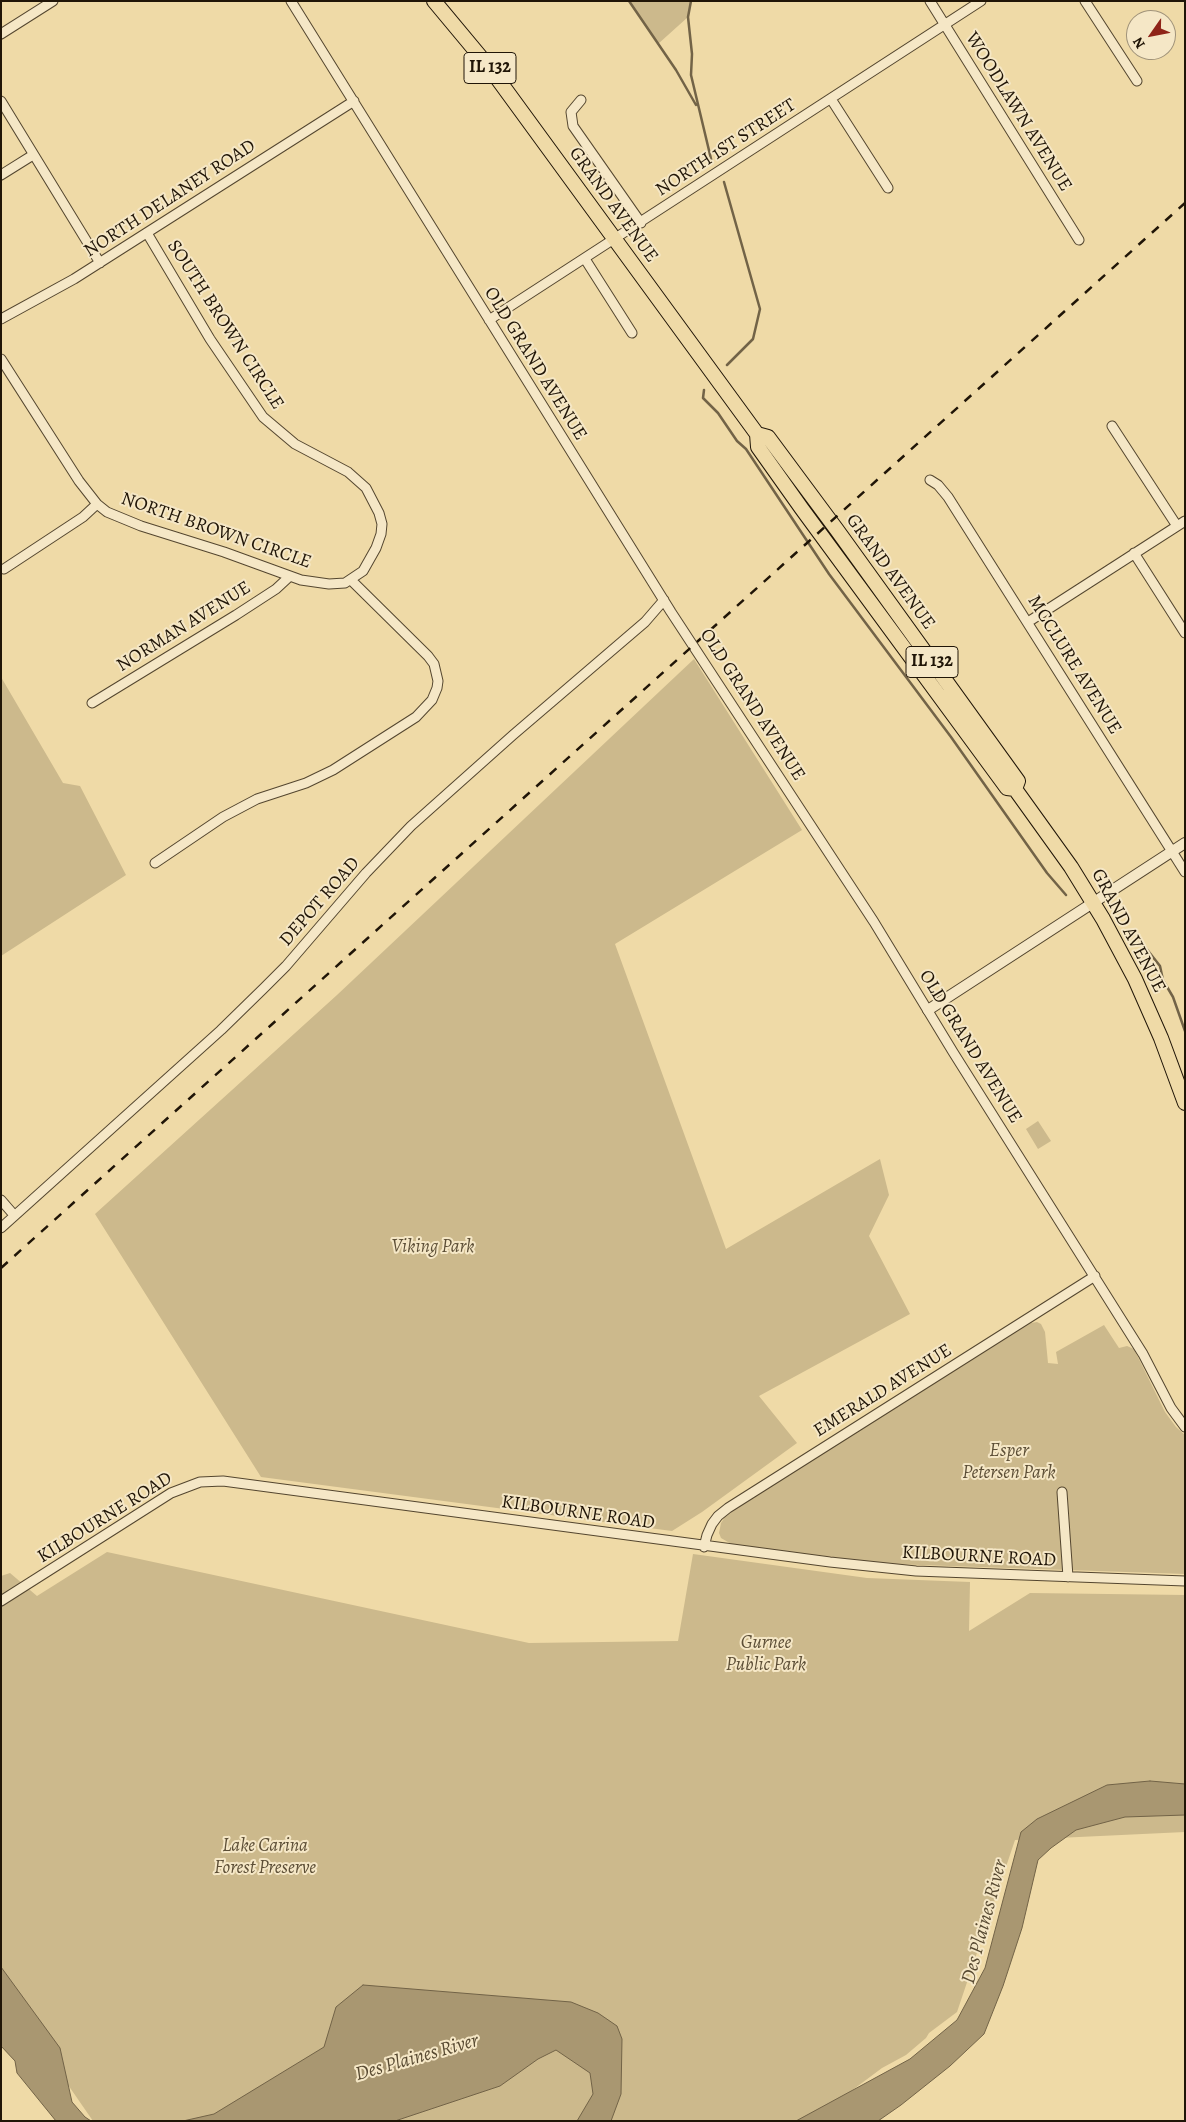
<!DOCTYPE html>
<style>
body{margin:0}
#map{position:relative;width:1186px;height:2122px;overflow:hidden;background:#efdaa7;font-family:Alegreya,serif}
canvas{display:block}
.frame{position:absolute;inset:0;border:2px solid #201507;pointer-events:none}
.north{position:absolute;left:1126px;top:10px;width:50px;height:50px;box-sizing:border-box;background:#f5e7c6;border:1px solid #a0937a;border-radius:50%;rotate:237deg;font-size:14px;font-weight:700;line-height:20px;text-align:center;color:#201507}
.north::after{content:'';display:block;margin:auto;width:18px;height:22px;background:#8f2418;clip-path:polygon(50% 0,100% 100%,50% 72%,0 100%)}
</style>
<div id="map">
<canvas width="1186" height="2122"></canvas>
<div class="frame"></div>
<div class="north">N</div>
</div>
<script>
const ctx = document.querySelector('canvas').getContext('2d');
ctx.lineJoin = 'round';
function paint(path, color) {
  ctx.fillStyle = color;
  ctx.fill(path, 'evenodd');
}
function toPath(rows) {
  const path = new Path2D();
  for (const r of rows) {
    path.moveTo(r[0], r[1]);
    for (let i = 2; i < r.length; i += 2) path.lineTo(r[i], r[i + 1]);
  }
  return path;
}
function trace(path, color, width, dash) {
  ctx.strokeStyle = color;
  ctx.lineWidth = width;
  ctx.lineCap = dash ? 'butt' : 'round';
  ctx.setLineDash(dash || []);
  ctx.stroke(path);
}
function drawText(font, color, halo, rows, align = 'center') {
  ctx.font = font + ' Alegreya,serif';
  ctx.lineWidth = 4;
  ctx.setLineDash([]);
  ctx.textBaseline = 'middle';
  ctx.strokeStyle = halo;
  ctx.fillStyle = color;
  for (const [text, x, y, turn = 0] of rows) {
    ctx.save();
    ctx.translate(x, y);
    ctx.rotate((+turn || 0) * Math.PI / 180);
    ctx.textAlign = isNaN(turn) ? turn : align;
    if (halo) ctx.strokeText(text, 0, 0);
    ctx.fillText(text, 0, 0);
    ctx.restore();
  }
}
paint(toPath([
 [629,1,691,1,688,17,658,44],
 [694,659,802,830,615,944,726,1249,880,1159,889,1195,869,1236,910,1314,759,1396,797,1443,702,1512,672,1531,261,1477,95,1214,337,995],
 [1,677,63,783,80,786,126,875,1,956],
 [1038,1121,1051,1141,1038,1149,1026,1129],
 [1037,1322,1041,1324,1045,1332,1048,1363,1058,1364,1056,1352,1104,1325,1119,1348,1127,1346,1134,1349,1165,1412,1176,1427,1185,1435,1185,1574,891,1564,733,1545,721,1538,719,1533,721,1523,725,1517,749,1500,1031,1323],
 [107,1552,529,1643,678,1641,693,1554,867,1578,970,1582,969,1631,1030,1593,1185,1595,1185,1832,1015,1840,957,2012,929,2033,926,2038,906,2055,882,2068,811,2121,93,2121,1,1988,1,1576,10,1573,37,1596]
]), '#ccb98c');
const water = toPath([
 [1150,1781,1185,1784,1185,1815,1125,1817,1076,1830,1051,1848,1038,1860,1022,1928,1003,1986,984,2034,950,2066,901,2105,878,2121,796,2121,910,2059,957,2020,985,1968,1021,1832,1037,1819,1107,1785,1150,1781],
 [1,1967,60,2048,72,2102,85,2117,91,2121,56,2121,17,2073,15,2061,1,2046,1,1967],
 [363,1985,571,2002,598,2013,617,2026,622,2039,621,2094,611,2121,577,2121,593,2094,590,2073,556,2050,538,2059,500,2086,395,2121,183,2121,214,2114,324,2047,336,2007,363,1985]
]);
paint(water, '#a99771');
trace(water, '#726347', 1);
trace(toPath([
 [629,1,676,70,696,105],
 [691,1,688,17,692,54,691,75,712,163],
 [724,182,760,309,753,339,727,365],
 [704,390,703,398,718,413,737,441,746,449,829,574,951,737,1047,873,1066,895],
 [1138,938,1160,966,1163,980,1173,997,1185,1031]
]), '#726347', 2.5);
const minor = toPath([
 [291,1,671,612,874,922,953,1052,1143,1354,1171,1408,1185,1427],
 [930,1,1079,240],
 [1085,1,1137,81],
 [1,34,53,1],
 [831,99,888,188],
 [581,100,571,112,573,126,641,223],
 [1,101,100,263],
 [1,175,33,155],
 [585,259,632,333],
 [1,319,74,279,354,101],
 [489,320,981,1],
 [1,359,79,481,97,504,107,512,141,526,224,552,301,580,329,584,345,583,363,571,376,548,381,534,382,524,379,513,366,488,348,472,295,444,263,417,210,339,147,233],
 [1112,426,1177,526],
 [930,480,938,485,948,497,1185,872],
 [1134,553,1185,633],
 [4,569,83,517,97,504],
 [1028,622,1185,521],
 [92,703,236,615,276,589,290,576],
 [155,863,223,817,257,799,306,783,333,770,416,717,432,700,437,688,438,681,434,664,428,656,351,580],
 [1,1200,14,1215],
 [1,1228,221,1030,264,988,286,966,366,873,411,826,513,735,645,622,664,600],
 [1062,1492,1068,1577],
 [704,1547,707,1535,712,1524,718,1516,728,1508,1095,1276],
 [1,1601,171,1493,200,1482,223,1481,830,1562,916,1571,1185,1581]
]);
const tertiary = toPath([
 [928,1010,1185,843]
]);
const primary = toPath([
 [434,1,489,67,757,434,758,447,802,509,1007,788,1015,789,1071,867,1103,919,1135,979,1161,1038,1185,1103],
 [757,434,768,437,837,530,1018,781,1015,789]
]);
trace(minor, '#54462f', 11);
trace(tertiary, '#54462f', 12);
trace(primary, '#201507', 16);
trace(minor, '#f5e7c6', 9);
trace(tertiary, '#f5e7c6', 10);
trace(primary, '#efdaa7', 14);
trace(toPath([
 [1,1268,1185,203]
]), '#201507', 2.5, [9, 9]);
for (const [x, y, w] of [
 [490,68,52],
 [932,662,52]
]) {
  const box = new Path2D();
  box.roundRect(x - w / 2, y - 15.5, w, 31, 4);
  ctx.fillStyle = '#f5e7c6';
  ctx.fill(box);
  trace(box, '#201507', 1);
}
drawText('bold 18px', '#201507', null, [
 ["IL 132",490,68],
 ["IL 132",932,662]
]);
drawText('19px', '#201507', '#f5e7c6', [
 ["WOODLAWN AVENUE",1018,112,58],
 ["NORTH 1ST STREET",726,148,-33],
 ["NORTH DELANEY ROAD",170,199,-33],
 ["GRAND AVENUE",613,205,54],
 ["SOUTH BROWN CIRCLE",225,325,57],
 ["OLD GRAND AVENUE",535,364,58],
 ["NORTH BROWN CIRCLE",216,531,19],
 ["GRAND AVENUE",890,572,54],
 ["NORMAN AVENUE",184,627,-32],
 ["MCCLURE AVENUE",1074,665,58],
 ["OLD GRAND AVENUE",752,705,57],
 ["DEPOT ROAD",320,902,-49],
 ["GRAND AVENUE",1128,931,62],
 ["OLD GRAND AVENUE",970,1047,58],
 ["EMERALD AVENUE",883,1391,-32],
 ["KILBOURNE ROAD",578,1513,8],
 ["KILBOURNE ROAD",105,1518,-32],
 ["KILBOURNE ROAD",979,1557,3]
]);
drawText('italic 19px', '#5c4e36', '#f5e7c6', [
 ["Viking Park",433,1247],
 ["Esper",1009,1451],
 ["Petersen Park",1009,1473],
 ["Gurnee",766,1643],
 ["Public Park",766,1665],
 ["Lake Carina",265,1846],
 ["Forest Preserve",265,1868]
]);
drawText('italic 20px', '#574931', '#f5e7c6', [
 ["Des Plaines River",985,1922,-75],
 ["Des Plaines River",417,2058,-16]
]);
</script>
